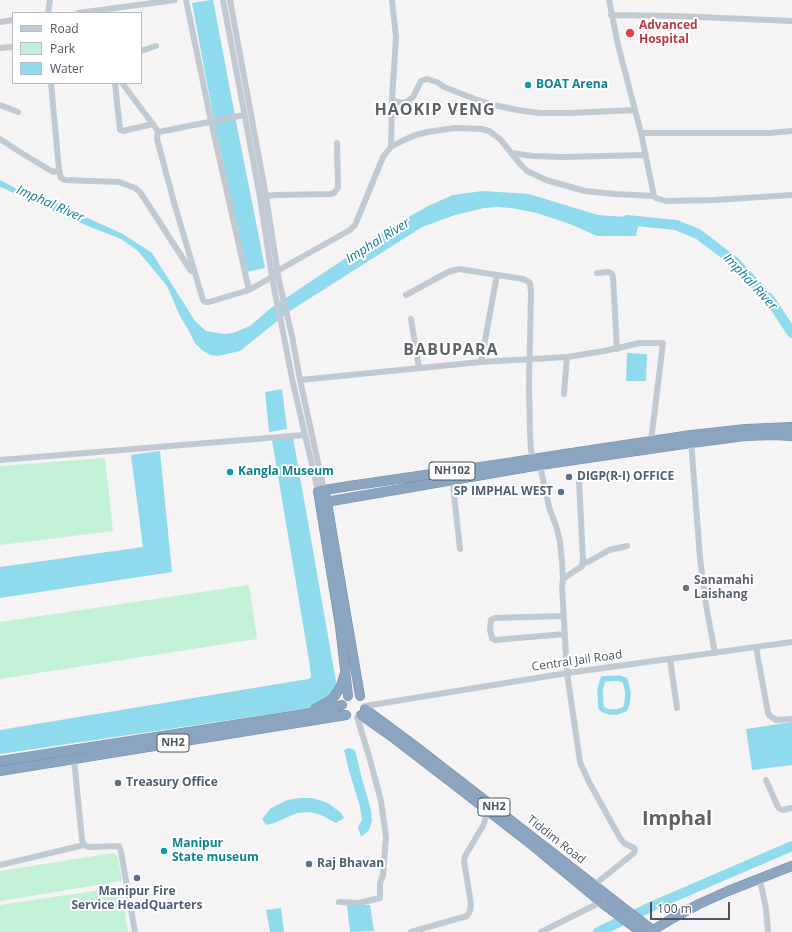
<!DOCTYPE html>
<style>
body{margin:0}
#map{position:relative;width:792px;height:932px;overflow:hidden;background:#f5f3f3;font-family:"Open Sans",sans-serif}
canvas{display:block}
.legend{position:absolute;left:12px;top:12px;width:130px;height:72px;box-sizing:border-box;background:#fff;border:1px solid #b7bbc0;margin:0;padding:5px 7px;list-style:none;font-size:12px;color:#4a5661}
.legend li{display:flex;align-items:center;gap:8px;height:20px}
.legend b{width:20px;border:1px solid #b7bbc0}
.scale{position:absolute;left:650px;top:902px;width:80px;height:18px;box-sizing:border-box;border:2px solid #4a5661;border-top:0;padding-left:5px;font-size:12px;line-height:14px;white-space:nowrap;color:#4a5661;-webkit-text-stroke:3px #fff;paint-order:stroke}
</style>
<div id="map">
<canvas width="792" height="932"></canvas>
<ul class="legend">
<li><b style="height:5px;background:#c1cad2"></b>Road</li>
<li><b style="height:11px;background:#c3f1d5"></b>Park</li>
<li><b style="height:11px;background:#90daee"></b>Water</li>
</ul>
<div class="scale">100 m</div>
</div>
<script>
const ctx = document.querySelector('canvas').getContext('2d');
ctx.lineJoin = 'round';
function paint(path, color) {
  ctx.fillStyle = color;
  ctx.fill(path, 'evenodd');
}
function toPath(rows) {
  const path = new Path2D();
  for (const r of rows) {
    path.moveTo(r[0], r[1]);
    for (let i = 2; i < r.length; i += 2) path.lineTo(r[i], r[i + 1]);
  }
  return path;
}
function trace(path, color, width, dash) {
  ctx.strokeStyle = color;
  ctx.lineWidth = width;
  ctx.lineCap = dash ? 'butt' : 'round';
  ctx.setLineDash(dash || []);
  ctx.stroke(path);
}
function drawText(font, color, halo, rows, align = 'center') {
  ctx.font = font + ' "Open Sans",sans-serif';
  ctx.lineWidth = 4;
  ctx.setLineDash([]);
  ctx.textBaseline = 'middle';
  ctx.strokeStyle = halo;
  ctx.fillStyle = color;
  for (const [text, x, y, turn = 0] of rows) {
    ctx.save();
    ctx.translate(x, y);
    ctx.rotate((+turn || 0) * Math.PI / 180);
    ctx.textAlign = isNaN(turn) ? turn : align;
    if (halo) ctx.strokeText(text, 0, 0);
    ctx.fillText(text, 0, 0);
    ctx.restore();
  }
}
paint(toPath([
 [105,458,113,531,0,545,0,466],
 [249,585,257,639,0,679,0,622],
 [114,853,118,857,122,881,0,901,0,871],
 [121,887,128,932,0,932,0,905]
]), '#c3f1d5');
paint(toPath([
 [211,0,213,0,236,121,265,268,247,272,215,126,192,3],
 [0,180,26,194,55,203,123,234,152,253,195,321,206,331,224,334,233,333,250,326,271,308,398,223,428,206,453,195,483,191,529,194,598,215,640,218,636,236,597,236,570,224,537,213,511,208,497,207,484,208,455,215,422,227,290,311,240,351,218,356,210,355,202,350,195,343,189,331,180,316,167,286,138,251,121,239,73,220,5,189,0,187],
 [627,353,647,354,646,381,626,381],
 [282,389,287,429,269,432,265,392],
 [293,437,334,670,337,687,334,693,311,708,0,754,0,730,302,680,309,679,311,677,311,675,309,660,272,440],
 [160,451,172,572,0,598,0,567,143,547,131,455],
 [792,722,792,765,752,770,746,729],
 [349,748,355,750,361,775,371,810,372,821,369,830,361,837,358,827,362,820,360,807,348,767,344,750],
 [300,798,313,798,328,803,341,813,344,818,336,823,321,815,310,812,297,813,274,823,266,825,262,819,271,808,287,800],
 [347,905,370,905,374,931,350,932],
 [281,908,284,932,270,932,266,910]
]), '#90daee');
trace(toPath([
 [618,678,625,680,628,692,627,704,625,709,617,712,609,712,604,710,601,708,600,689,603,679,618,678]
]), '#90daee', 5.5);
trace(toPath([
 [627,220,676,225,698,234,735,262,771,301,792,333],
 [598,932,655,905,792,846]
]), '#90daee', 10);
const highway = toPath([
 [326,497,360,696],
 [320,503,540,465,691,443,745,436,772,435,792,436],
 [348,696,340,626,330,565,318,491,356,485,501,464,565,454,691,435,746,429,792,427],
 [315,709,328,702,334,697,341,686,344,676],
 [365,709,415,746,621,906,655,932],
 [361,715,395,739,460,789,527,841,602,903,641,932],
 [0,761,305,714,331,709,342,705],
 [0,771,346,715],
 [650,932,673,918,699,904,728,891,792,866]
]);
trace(highway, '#7690ad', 10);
trace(toPath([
 [223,0,260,197,273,283,284,337,293,383,318,491],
 [230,0,266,196,279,281,292,336,300,380,324,490],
 [609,0,618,45,641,133,654,196,656,198,666,201,714,200,792,195],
 [48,13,50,0],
 [78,13,175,0],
 [611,15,675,16,792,21],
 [0,22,13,20],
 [0,48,13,47],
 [141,51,156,46],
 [115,83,120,130,123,131,153,124],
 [122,83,158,131,159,132,244,115],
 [392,100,402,103,408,101,413,97,421,81,427,79,437,82,444,87,475,99,490,104,517,110,540,113,570,113,635,110],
 [0,105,18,112],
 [158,131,157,139,175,206,203,300,205,302,209,302,249,290,211,121,186,0],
 [641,133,769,133,792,131],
 [0,139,23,154,53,172,57,171,59,170,51,83],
 [391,147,392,100,396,37,392,0],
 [511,153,533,156,563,157,646,155],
 [59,170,61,178,65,180,119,182,135,188,140,192,191,271],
 [266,196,275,195,330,194,334,193,338,188,337,143],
 [597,273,609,272,612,274,613,277,617,349],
 [249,290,272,277,277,271,350,230,355,225,358,218,383,157,391,147,400,142,413,136,427,132,455,128,482,129,489,131,500,139,521,165,527,171,546,180,585,191,615,194,654,196],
 [406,295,448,272,459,269,523,279,527,281,530,283,531,293,529,384,530,433,531,450,533,459,540,465,549,507,557,529,560,542,562,561,563,579],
 [411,319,419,368],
 [481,362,497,275],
 [300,380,481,362,567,357,604,351,640,343,663,343,651,441],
 [564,394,567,357],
 [691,440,700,558,706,605,715,653],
 [0,460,304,435],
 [452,477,460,549],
 [579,480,583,560,582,566,563,579,562,587,567,673,580,762,589,782,620,838,624,843,634,848,635,850,634,853,594,885],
 [582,564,590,561,609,550,627,546],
 [563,616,495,618,491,620,490,630,492,638,495,640,565,634],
 [756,647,768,713,770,716,776,720,792,719],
 [670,659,677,708],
 [365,706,567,673,792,642],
 [74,759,82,840,84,845,88,847,119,846,121,852,135,932],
 [766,780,778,807,780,809,783,810,792,808],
 [0,865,84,845],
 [761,885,766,908,768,932],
 [339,902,359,903,380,898,380,883,383,875,386,837,381,801,369,756,357,717],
 [411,932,467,916,470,911,471,904,464,861,465,856,483,826,489,808],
 [541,932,603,901]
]), '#c1cad2', 6);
trace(highway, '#8ba5c1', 9);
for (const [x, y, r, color] of [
 [630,33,5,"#e0444e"],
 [528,85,4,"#0f9aa8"],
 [230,472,4,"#0f9aa8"],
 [569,477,4,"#5c6f8a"],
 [561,492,4,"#5c6f8a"],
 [686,588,4,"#6b7280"],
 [118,783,4,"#5c6f8a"],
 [164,851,4,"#0f9aa8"],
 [309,864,4,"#5c6f8a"],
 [137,878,4,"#5c6f8a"]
]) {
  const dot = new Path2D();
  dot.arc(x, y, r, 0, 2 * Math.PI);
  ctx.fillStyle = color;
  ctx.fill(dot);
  trace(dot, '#fff', 1.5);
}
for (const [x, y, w] of [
 [452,471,46],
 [173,743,32],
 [494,807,32]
]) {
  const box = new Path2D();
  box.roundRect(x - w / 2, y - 9, w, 18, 3);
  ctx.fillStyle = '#fff';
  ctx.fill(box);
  trace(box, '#4a5661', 1);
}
drawText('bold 11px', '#4a5661', null, [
 ["NH102",452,471],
 ["NH2",173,743],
 ["NH2",494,807]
]);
drawText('bold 12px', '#be3a42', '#fff', [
 ["Advanced",639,26],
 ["Hospital",639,40]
], 'left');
drawText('bold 12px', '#0d838f', '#fff', [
 ["BOAT Arena",536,85],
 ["Kangla Museum",238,472],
 ["Manipur",172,844],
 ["State museum",172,858]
], 'left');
drawText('bold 12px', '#4e5e75', '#fff', [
 ["DIGP(R-I) OFFICE",577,477],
 ["SP IMPHAL WEST",553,492,"right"],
 ["Treasury Office",126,783],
 ["Raj Bhavan",317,864],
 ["Manipur Fire",137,892,"center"],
 ["Service HeadQuarters",137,906,"center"]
], 'left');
drawText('bold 12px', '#5b616d', '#fff', [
 ["Sanamahi",694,581],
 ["Laishang",694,595]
], 'left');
drawText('12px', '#4a5661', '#fff', [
 ["Central Jail Road",577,661,-8],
 ["Tiddim Road",556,840,38]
]);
drawText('italic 13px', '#0c7c9b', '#fff', [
 ["Imphal River",50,204,24],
 ["Imphal River",378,241,-32],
 ["Imphal River",750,282,47]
]);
ctx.letterSpacing = '1px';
drawText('bold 16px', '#5f6368', '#fff', [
 ["HAOKIP VENG",435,110],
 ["BABUPARA",451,350]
]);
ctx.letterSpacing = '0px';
drawText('bold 20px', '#5f6368', '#fff', [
 ["Imphal",677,819]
]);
</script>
